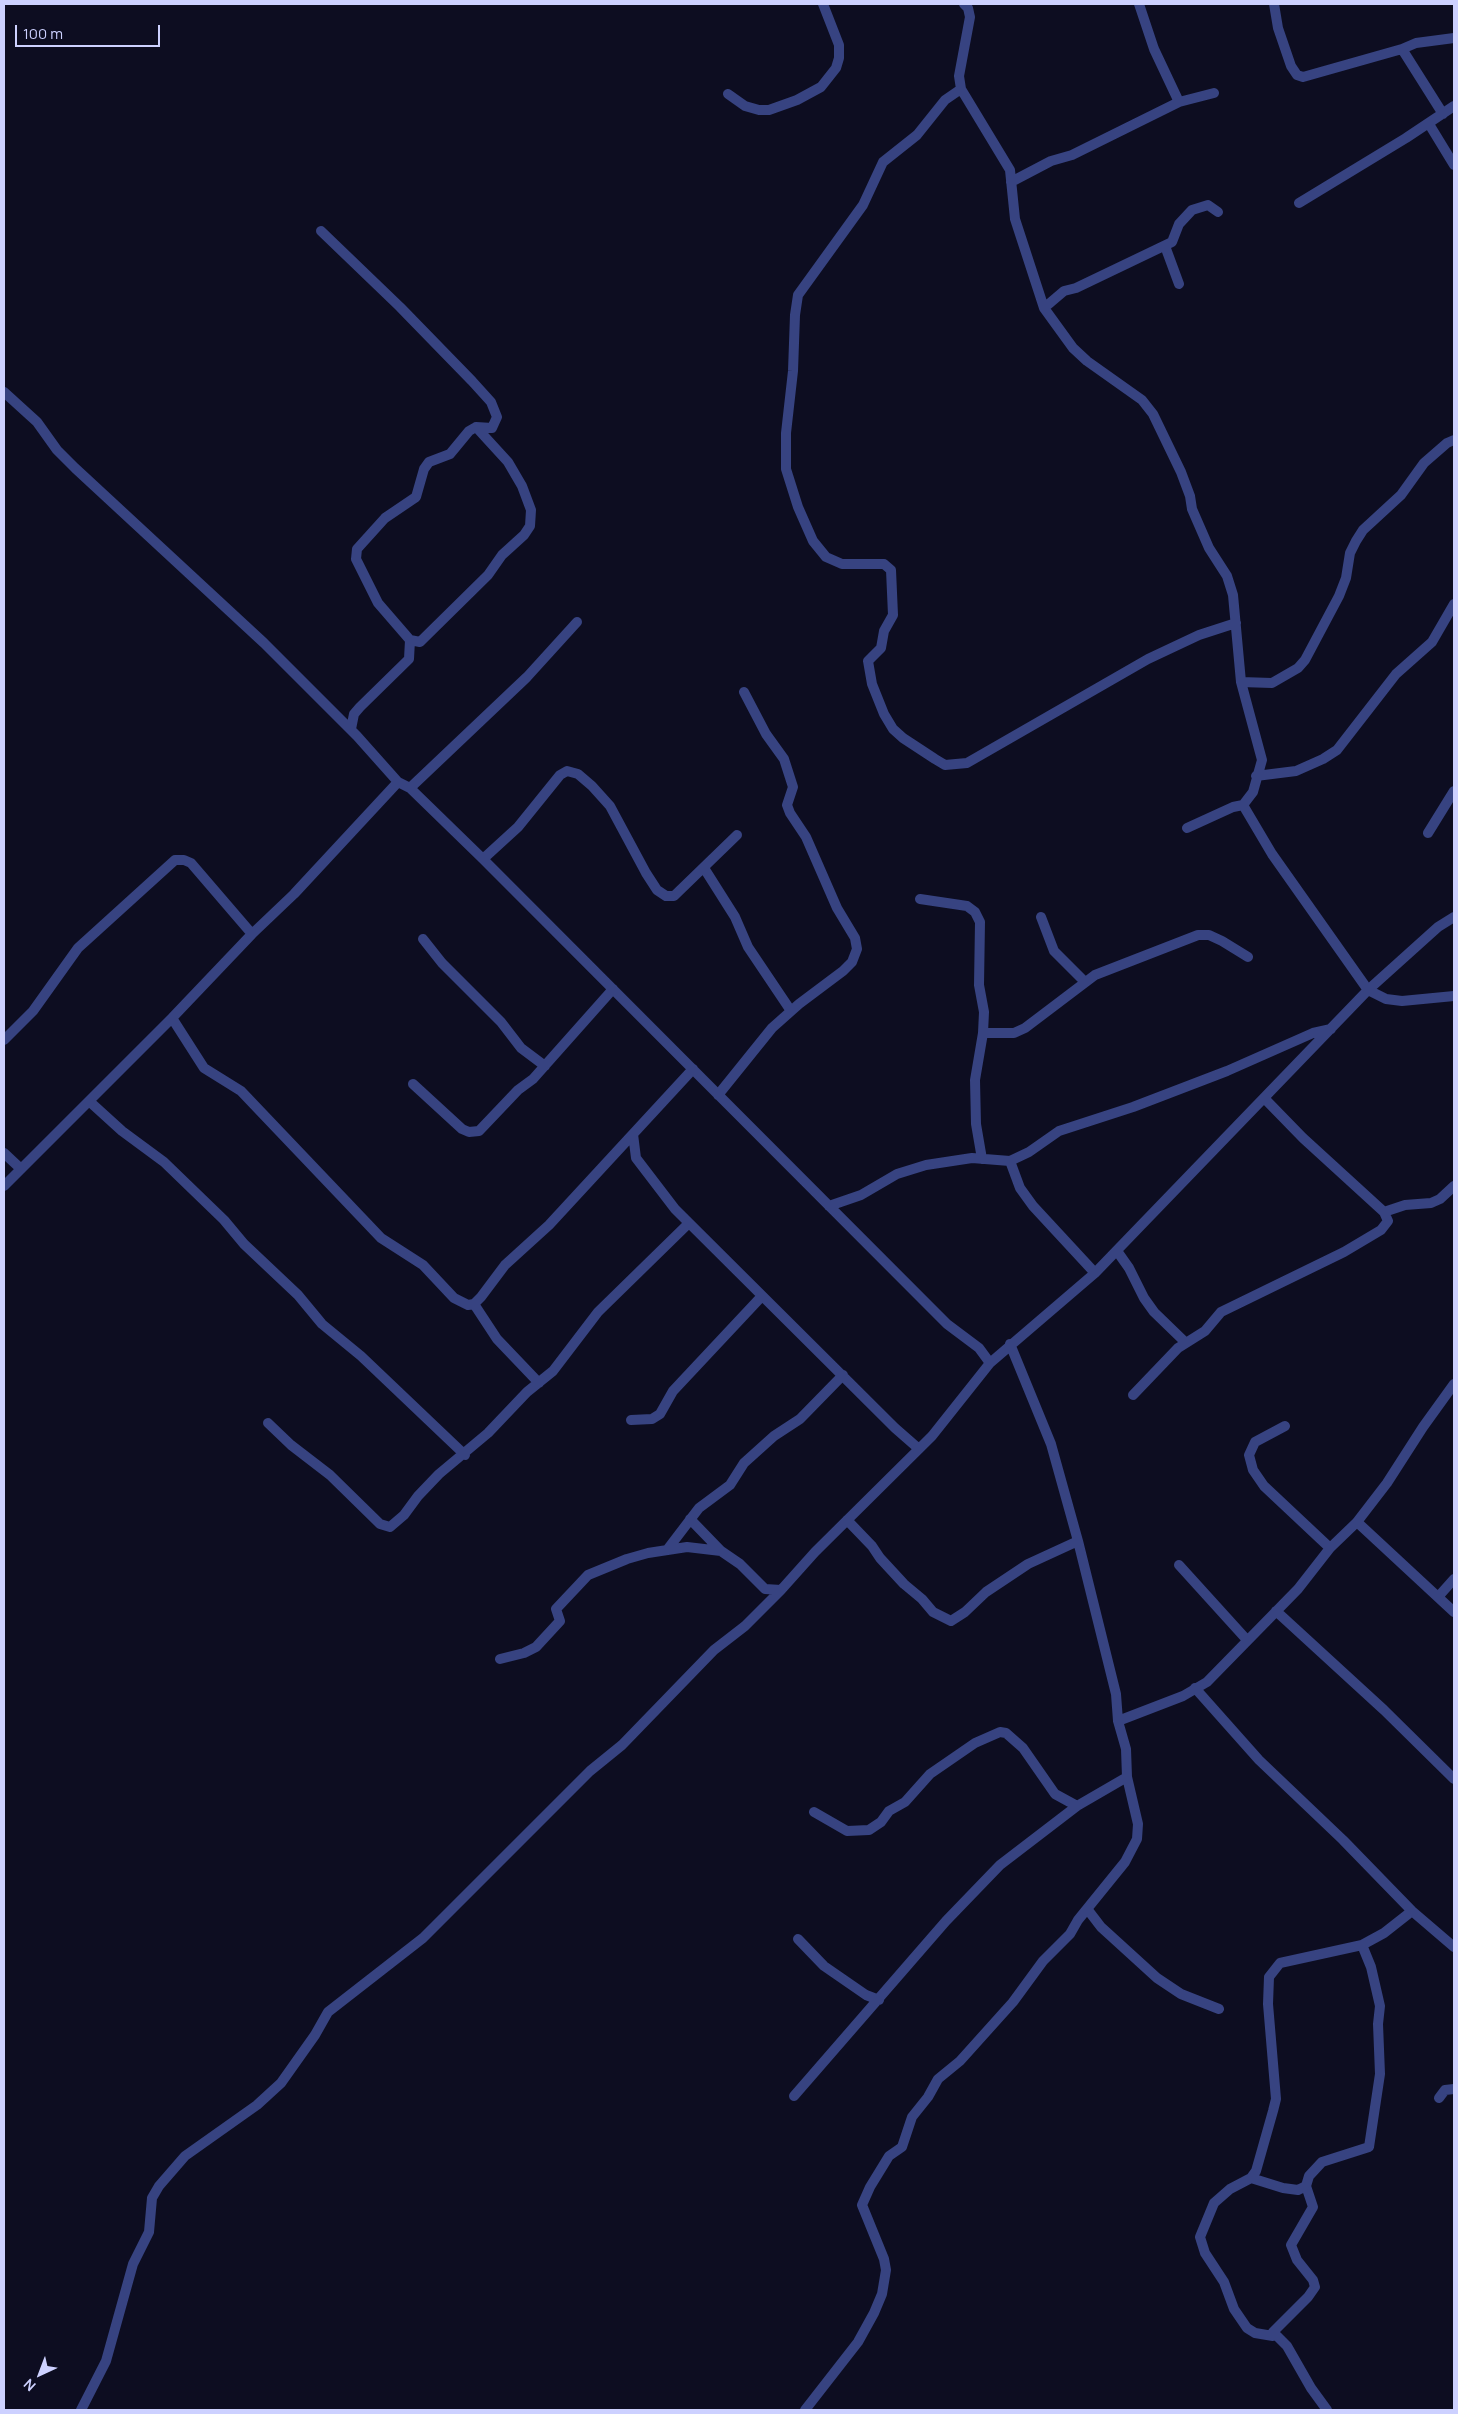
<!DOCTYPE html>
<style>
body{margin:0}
#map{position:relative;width:1458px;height:2414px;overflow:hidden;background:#0d0d21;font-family:Manrope,sans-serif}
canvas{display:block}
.frame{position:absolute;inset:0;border:5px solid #cdd1ff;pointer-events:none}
.north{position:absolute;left:15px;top:2349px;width:50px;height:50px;-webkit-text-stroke:4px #0d0d21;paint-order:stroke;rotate:223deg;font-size:14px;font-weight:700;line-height:20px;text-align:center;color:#cdd1ff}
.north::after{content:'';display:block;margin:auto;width:18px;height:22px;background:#cdd1ff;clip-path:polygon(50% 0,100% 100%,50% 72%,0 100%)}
.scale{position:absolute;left:15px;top:25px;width:145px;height:22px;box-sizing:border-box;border:2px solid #cdd1ff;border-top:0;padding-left:6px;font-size:15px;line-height:18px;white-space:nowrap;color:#cdd1ff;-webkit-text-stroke:4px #0d0d21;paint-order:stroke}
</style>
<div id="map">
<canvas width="1458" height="2414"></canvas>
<div class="frame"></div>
<div class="north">N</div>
<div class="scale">100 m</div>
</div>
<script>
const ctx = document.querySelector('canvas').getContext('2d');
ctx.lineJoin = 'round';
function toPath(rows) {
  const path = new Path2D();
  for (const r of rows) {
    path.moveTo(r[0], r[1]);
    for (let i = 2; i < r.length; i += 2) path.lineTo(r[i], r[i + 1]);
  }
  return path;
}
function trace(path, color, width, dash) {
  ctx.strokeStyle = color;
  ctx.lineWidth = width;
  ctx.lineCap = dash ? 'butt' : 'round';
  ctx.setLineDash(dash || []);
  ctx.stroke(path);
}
trace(toPath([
 [964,4,968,8,970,17,959,76,961,89,1010,170,1015,219,1044,308,1073,348,1087,361,1142,400,1153,414,1181,472,1190,496,1192,509,1209,548,1227,576,1233,595,1241,682,1262,760,1253,792,1243,805,1233,807,1187,828],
 [1139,4,1154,49,1179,102],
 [1274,4,1278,28,1291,66,1297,75,1303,77,1402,49,1416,43,1454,38],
 [1402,49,1443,114],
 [961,89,945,100,917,135,883,162,863,205,798,295,795,315,793,371,786,433,786,469,798,507,813,541,826,557,842,564,884,564,891,570,893,615,884,631,881,648,868,661,872,684,884,714,893,729,903,738,935,759,945,765,967,763,1148,659,1199,635,1236,623],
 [728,94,745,106,759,110,769,110,797,100,821,87,836,68,839,58,839,45,823,4],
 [1429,124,1454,165],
 [1011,182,1051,161,1072,155,1179,102,1214,93],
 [1299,203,1406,138,1454,106],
 [321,231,400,307,472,381,491,402,497,417,492,428,476,427,469,431,450,454,429,462,424,469,416,497,385,518,357,549,356,559,378,603,410,640],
 [1165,246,1179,284],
 [1044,308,1064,291,1076,288,1172,242,1179,224,1192,210,1208,205,1218,212],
 [4,392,37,422,57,450,75,468,264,643,357,736,398,782,410,788,483,859,947,1324,979,1348,990,1363],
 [1241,682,1272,683,1298,668,1305,660,1339,596,1346,578,1350,553,1356,541,1363,530,1401,495,1424,463,1447,443,1454,440],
 [351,729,354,714,360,707,409,659,410,640,420,642,488,575,502,555,524,535,530,526,531,510,522,486,508,462,476,427],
 [1256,776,1296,771,1323,759,1337,750,1396,674,1432,642,1454,604],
 [410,788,527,677,577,622],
 [1243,805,1272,854,1368,990,1386,999,1402,1001,1454,996],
 [1428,833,1454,791],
 [483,859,518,827,560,775,567,771,578,774,592,786,610,806,646,873,657,890,666,896,674,896,737,835],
 [704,868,735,917,748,947,791,1011],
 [920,899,967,906,975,912,980,922,979,985,984,1012,983,1033,975,1080,976,1124,982,1159],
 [1041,917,1054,951,1085,982],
 [423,939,442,963,501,1022,521,1048,545,1066],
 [172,1018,204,1068,241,1091,381,1238,423,1265,454,1298,468,1305,474,1304,481,1297,505,1265,549,1225,693,1069],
 [983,1033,1014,1033,1025,1028,1095,975,1198,935,1209,935,1222,941,1248,957],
 [4,1040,33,1011,78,948,175,860,184,860,191,863,252,934],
 [413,1084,462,1129,469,1132,479,1131,518,1090,533,1079,613,989],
 [718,1095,772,1028,799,1004,843,971,852,962,857,949,855,938,837,908,806,837,790,813,787,805,793,787,784,759,766,734,744,692],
 [89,1101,122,1131,164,1162,224,1220,244,1244,298,1295,322,1324,361,1356,465,1455],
 [633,1134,636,1158,675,1209,895,1428,919,1449],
 [4,1153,21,1169],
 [1010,1161,1020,1188,1033,1206,1095,1273],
 [4,1186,172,1018,252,934,294,894,398,782],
 [829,1206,861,1195,897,1174,926,1165,972,1158,1010,1161,1029,1152,1059,1131,1133,1107,1227,1071,1313,1033,1331,1029],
 [1384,1212,1405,1205,1431,1203,1440,1199,1454,1186],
 [1117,1251,1129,1268,1144,1298,1154,1312,1185,1342],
 [474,1304,497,1339,539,1383],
 [1133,1395,1178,1348,1205,1331,1221,1312,1344,1252,1381,1230,1388,1221,1384,1212,1303,1138,1265,1099],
 [631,1420,652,1419,660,1414,673,1391,762,1296],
 [268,1423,291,1445,330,1475,380,1524,390,1527,404,1515,418,1496,439,1474,488,1433,527,1392,553,1371,598,1312,689,1223],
 [1285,1426,1255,1442,1249,1455,1253,1470,1264,1486,1330,1548],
 [690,1519,721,1551],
 [847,1520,872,1546,880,1558,904,1584,922,1599,933,1612,951,1621,965,1612,986,1592,1028,1564,1078,1541],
 [1357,1522,1454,1612],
 [667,1550,699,1508,730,1485,744,1463,774,1436,800,1419,843,1375],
 [1179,1565,1247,1640],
 [1438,1597,1454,1579],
 [1276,1611,1384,1710,1454,1779],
 [500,1659,524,1653,536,1647,560,1621,556,1609,588,1575,627,1559,648,1553,687,1547,721,1551,740,1564,765,1589,781,1590],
 [1195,1688,1259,1760,1343,1840,1412,1911,1454,1947],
 [1118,1721,1183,1696,1207,1682,1298,1589,1330,1548,1357,1522,1387,1483,1423,1427,1454,1384],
 [814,1812,847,1831,869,1830,881,1822,889,1811,905,1802,930,1774,975,1743,1000,1732,1006,1733,1023,1748,1055,1794,1077,1806],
 [1088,1910,1101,1927,1157,1978,1181,1994,1219,2009],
 [798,1939,824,1966,866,1995,879,2000],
 [1362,1945,1371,1967,1380,2006,1378,2024,1380,2074,1369,2147,1322,2162,1309,2176,1306,2186,1313,2207,1291,2245,1297,2260,1313,2280,1315,2287,1308,2297,1273,2332,1273,2336,1255,2333,1247,2328,1234,2309,1224,2282,1205,2253,1200,2237,1214,2203,1230,2189,1251,2178,1256,2171,1273,2111,1276,2099,1268,2004,1269,1977,1280,1963,1362,1945,1384,1933,1412,1911],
 [794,2096,946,1921,1000,1865,1077,1806,1127,1777],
 [1439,2098,1445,2090,1454,2089],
 [1251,2178,1283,2188,1298,2190,1306,2186],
 [1273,2332,1287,2346,1311,2388,1327,2410],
 [81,2410,106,2361,133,2264,149,2232,152,2198,159,2186,185,2156,257,2105,281,2083,315,2035,328,2012,423,1938,590,1771,622,1745,714,1650,745,1626,781,1590,815,1552,932,1436,990,1363,1095,1273,1368,990,1438,927,1454,917],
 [805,2410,858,2342,874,2313,882,2294,886,2270,884,2259,862,2205,870,2187,889,2156,902,2147,912,2117,928,2097,938,2079,960,2061,1013,2002,1043,1961,1070,1934,1078,1920,1125,1862,1137,1839,1138,1824,1127,1777,1126,1749,1118,1721,1116,1694,1078,1541,1051,1444,1010,1344]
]), '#374381', 10);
</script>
